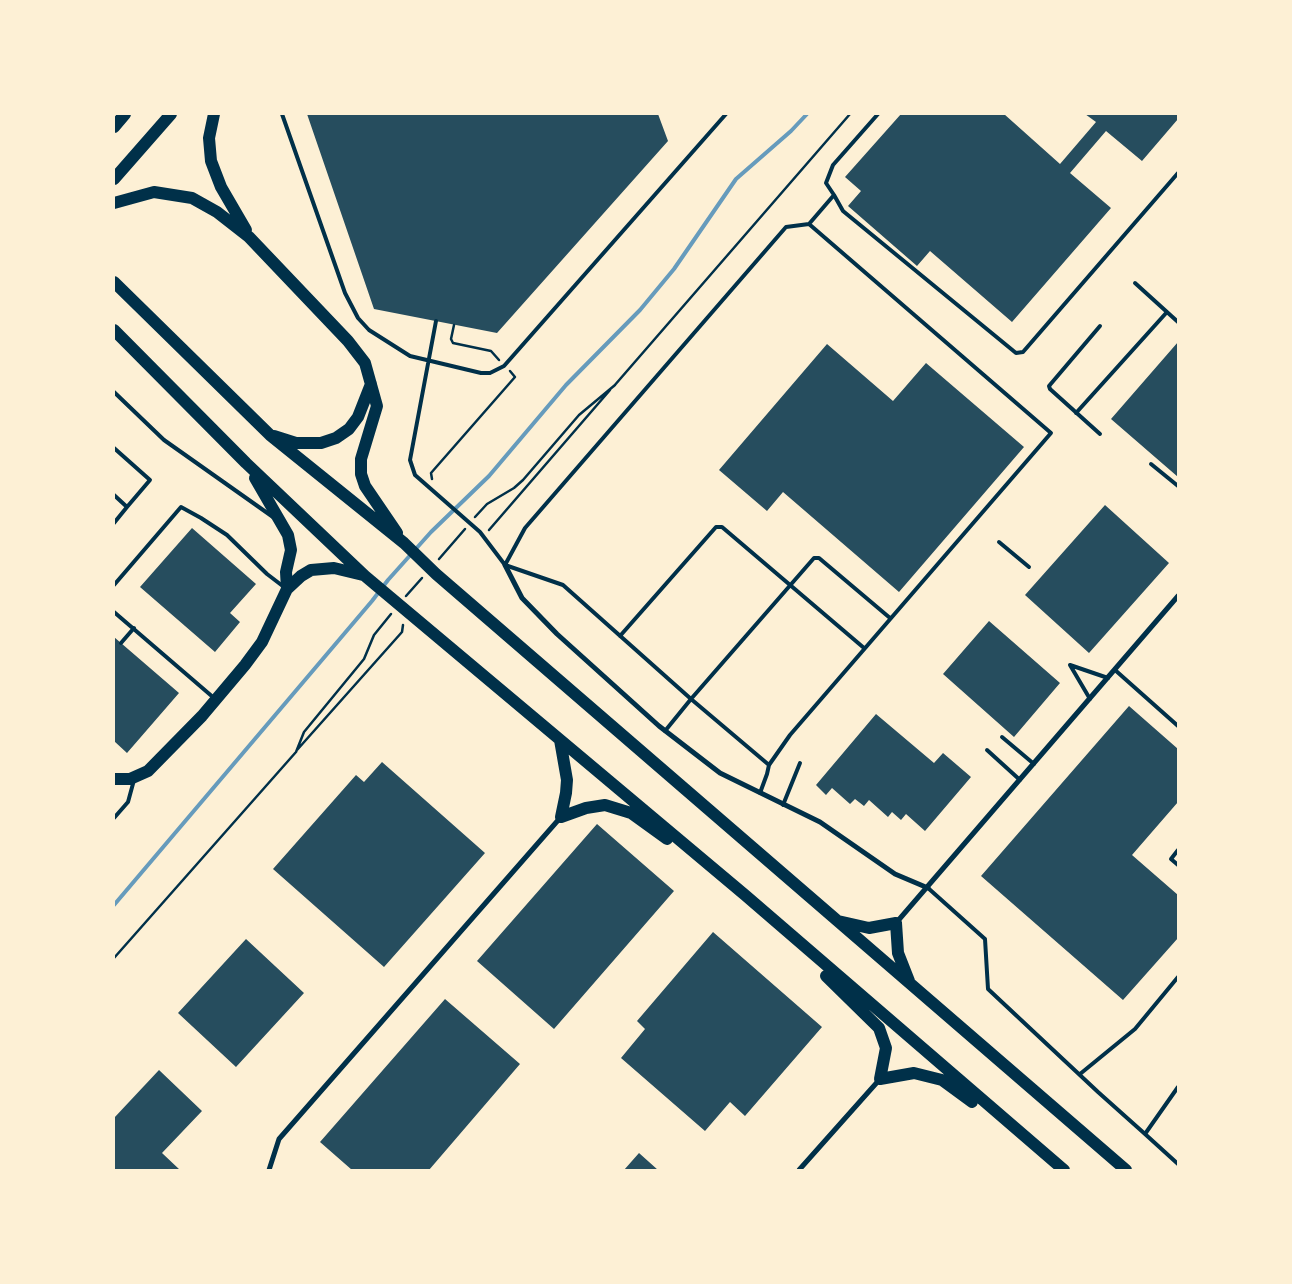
<!DOCTYPE html>
<style>
body{margin:0}
#map{position:relative;width:1292px;height:1284px;overflow:hidden;background:#fdf0d5;font-family:Jost,sans-serif}
canvas{display:block}
.frame{position:absolute;inset:0;border:115px solid #fdf0d5;pointer-events:none}
</style>
<div id="map">
<canvas width="1292" height="1284"></canvas>
<div class="frame"></div>
</div>
<script>
const ctx = document.querySelector('canvas').getContext('2d');
ctx.lineJoin = 'round';
function toPath(rows) {
  const path = new Path2D();
  for (const r of rows) {
    path.moveTo(r[0], r[1]);
    for (let i = 2; i < r.length; i += 2) path.lineTo(r[i], r[i + 1]);
  }
  return path;
}
function trace(path, color, width, dash) {
  ctx.strokeStyle = color;
  ctx.lineWidth = width;
  ctx.lineCap = dash ? 'butt' : 'round';
  ctx.setLineDash(dash || []);
  ctx.stroke(path);
}
function paint(path, color) {
  ctx.fillStyle = color;
  ctx.fill(path, 'evenodd');
}
trace(toPath([
 [114,905,372,601,388,580,431,532,489,476,566,385,640,310,674,269,736,179,791,131,807,114]
]), '#669bbc', 4);
paint(toPath([
 [307,114,658,114,668,141,497,333,374,309],
 [901,114,1004,114,1060,164,1096,122,1085,114,1178,114,1178,119,1142,161,1106,131,1070,173,1111,208,1012,322,930,251,917,266,848,206,861,191,845,177],
 [1178,342,1178,477,1111,419],
 [827,344,893,401,926,363,1024,447,899,592,783,492,767,511,719,470],
 [1105,505,1169,563,1089,653,1025,595],
 [192,528,256,584,230,613,240,622,215,652,140,587],
 [989,621,1060,683,1014,737,943,674],
 [114,637,179,693,127,753,114,741],
 [1129,706,1178,749,1178,802,1132,855,1178,895,1178,938,1123,1000,981,876],
 [876,714,934,763,943,753,971,777,925,831,906,814,901,820,892,812,888,817,869,800,864,806,855,799,850,804,832,788,826,795,816,785],
 [382,762,485,853,384,967,273,869,356,775,364,782],
 [597,824,674,891,554,1029,477,961],
 [713,932,822,1027,745,1116,730,1102,705,1131,621,1058,645,1029,637,1021],
 [246,939,304,993,236,1067,178,1013],
 [445,999,520,1064,429,1170,352,1170,320,1142],
 [159,1070,202,1111,162,1153,180,1170,114,1170,114,1118],
 [639,1153,658,1170,624,1170]
]), '#264d5e');
trace(toPath([
 [454,325,451,339,453,343,491,351,499,360],
 [614,386,850,114],
 [432,479,431,473,515,377,510,371],
 [475,517,487,504,514,488,523,480,579,415,615,385],
 [489,530,610,390],
 [439,559,465,529],
 [406,596,422,578],
 [297,750,402,632,403,625],
 [114,958,296,752,304,732,364,659,374,635,391,614]
]), '#003049', 2.5);
trace(toPath([
 [282,114,345,293,358,318,369,330,410,356,481,373,490,373,504,366,726,114],
 [834,195,843,211,1016,353,1023,352,1178,173],
 [1135,283,1178,322],
 [436,321,410,460,415,475,480,532,505,565],
 [114,392,164,440,273,517],
 [1076,413,1167,312],
 [1100,434,1050,389,1049,386,1100,326],
 [114,448,150,480,127,507],
 [1151,464,1178,486],
 [114,495,127,507,114,523],
 [999,542,1029,567],
 [505,565,525,528,786,227,809,224,834,195,826,183,833,165,878,114],
 [505,565,563,585,691,699,814,558,819,558,890,618],
 [114,585,181,507,201,518,227,535,267,574,284,587],
 [114,612,214,698],
 [620,636,716,527,722,527,864,648],
 [121,643,134,628],
 [1070,665,1108,678],
 [1070,665,1090,699],
 [1115,670,1178,726],
 [665,731,691,699,769,765],
 [1002,737,1034,764],
 [987,750,1020,780],
 [760,793,767,774,769,765,790,735,1051,433,809,224],
 [783,805,800,763],
 [114,818,128,802,134,780],
 [1178,850,1171,859,1178,865],
 [928,888,985,939,988,989,1098,1092,1145,1134],
 [1080,1074,1135,1029,1178,977],
 [1178,1087,1145,1134,1178,1164]
]), '#003049', 4);
trace(toPath([
 [505,565,522,598,557,634,659,726,720,773,820,822,895,874,928,888],
 [896,923,1178,596],
 [269,1170,279,1139,560,818],
 [799,1170,880,1079]
]), '#003049', 5);
trace(toPath([
 [214,114,209,138,211,161,221,187,246,230],
 [114,127,125,114],
 [114,179,171,114],
 [114,203,154,192,192,198,217,212,249,237,348,341,365,363,377,406,361,459,361,474,365,486,397,533],
 [114,282,270,435,404,543,436,574,1126,1170],
 [114,330,246,463,365,576,745,895,1064,1170],
 [274,436,296,443,321,443,336,438,349,429,358,417,371,384],
 [255,478,288,535,291,550,286,572,287,589],
 [560,740,567,780,566,793,561,817],
 [114,779,130,779,148,771,202,716,245,665,262,642,287,589,301,576,311,570,334,568,363,575],
 [561,817,586,808,605,805,631,813,667,839],
 [838,921,869,928,896,923,898,953,909,981],
 [826,976,879,1028,886,1048,880,1079,914,1073,942,1080,972,1102]
]), '#003049', 12);
</script>
